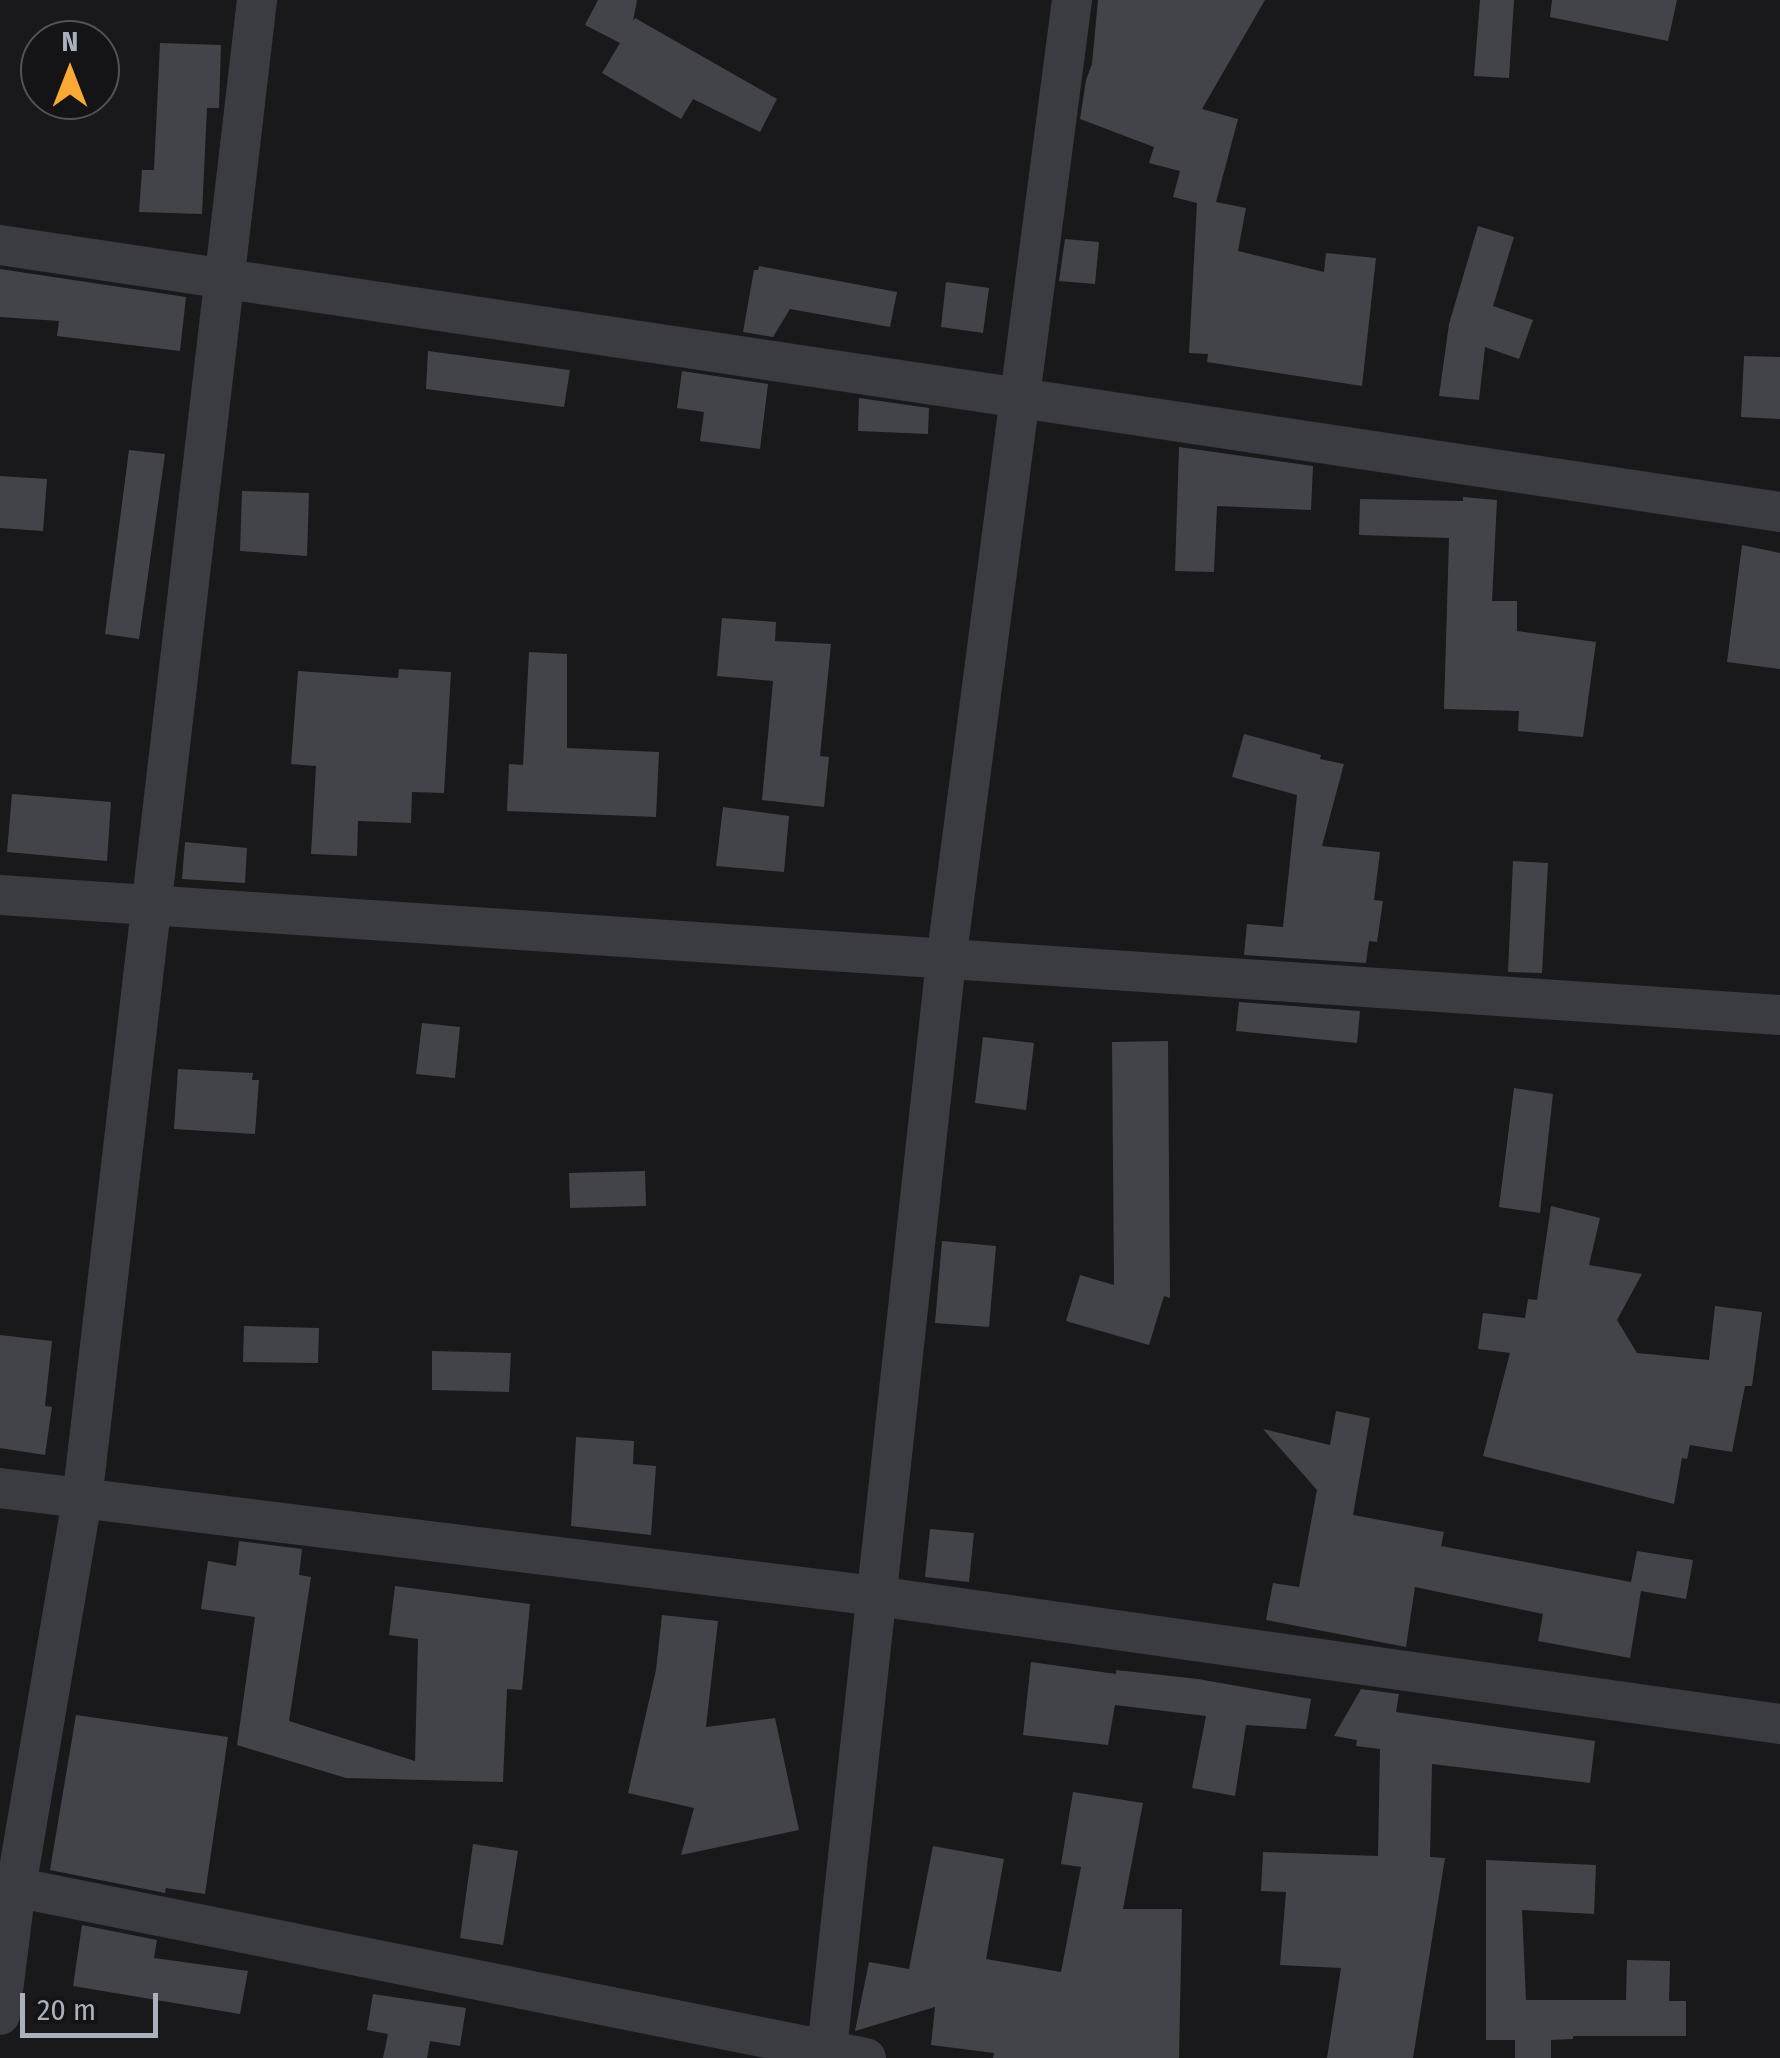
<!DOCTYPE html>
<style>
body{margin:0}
#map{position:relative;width:1780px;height:2058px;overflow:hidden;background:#19191c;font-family:"Fira Sans Condensed",sans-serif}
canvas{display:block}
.north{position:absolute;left:20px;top:20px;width:100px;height:100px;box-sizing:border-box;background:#141417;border:2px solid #505359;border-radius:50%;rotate:0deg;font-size:28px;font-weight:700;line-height:40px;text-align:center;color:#abb1bc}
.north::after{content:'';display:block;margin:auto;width:35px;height:45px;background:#f8aa35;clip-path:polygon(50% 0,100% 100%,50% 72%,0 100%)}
.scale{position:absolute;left:20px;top:1993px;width:138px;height:45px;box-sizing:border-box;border:5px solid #abb1bc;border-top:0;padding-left:12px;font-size:30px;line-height:35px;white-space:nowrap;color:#abb1bc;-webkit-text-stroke:8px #141417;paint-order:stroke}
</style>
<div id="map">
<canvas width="1780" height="2058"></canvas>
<div class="north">N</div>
<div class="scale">20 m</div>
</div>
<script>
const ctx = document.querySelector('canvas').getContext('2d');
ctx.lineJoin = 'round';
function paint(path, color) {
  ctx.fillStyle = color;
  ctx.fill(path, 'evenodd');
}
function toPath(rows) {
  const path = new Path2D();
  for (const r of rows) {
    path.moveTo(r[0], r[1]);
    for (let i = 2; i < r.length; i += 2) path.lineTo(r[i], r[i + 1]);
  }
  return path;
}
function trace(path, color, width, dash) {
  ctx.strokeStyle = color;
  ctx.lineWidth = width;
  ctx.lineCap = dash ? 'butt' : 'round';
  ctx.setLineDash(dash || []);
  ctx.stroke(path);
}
paint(toPath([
 [598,0,637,0,633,21,635,18,777,99,760,132,693,99,681,119,602,73,620,43,585,25],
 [1098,0,1265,0,1202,109,1238,119,1216,202,1246,208,1238,251,1324,272,1326,253,1376,258,1362,386,1207,362,1208,354,1189,353,1197,203,1173,197,1180,171,1149,163,1154,147,1080,119,1086,80,1092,64],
 [1480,0,1514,0,1509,78,1474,76],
 [1552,0,1677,0,1668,41,1550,17],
 [160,43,221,45,219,108,207,108,202,214,139,212,142,170,154,170],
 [1478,226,1514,237,1493,306,1533,320,1519,359,1485,347,1479,400,1439,396,1449,324],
 [1065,239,1099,242,1095,284,1059,281],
 [759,266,897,292,890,327,790,309,773,337,743,332,754,270,758,270],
 [0,269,186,297,180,351,57,336,59,321,0,317],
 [946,282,989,288,983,333,941,327],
 [428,351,570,370,564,407,426,389],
 [1744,356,1780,357,1780,419,1741,417],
 [682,371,768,384,760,449,700,441,704,412,677,408],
 [859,398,929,408,928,434,858,431],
 [1179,447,1313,466,1311,510,1217,506,1214,572,1175,571],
 [129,450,165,454,139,639,105,634],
 [0,476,47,479,43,531,0,528],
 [242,491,309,493,307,556,240,551],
 [1463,497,1497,500,1492,601,1517,601,1517,631,1596,642,1583,737,1518,731,1519,711,1444,709,1449,538,1359,535,1360,499,1463,501],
 [1742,545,1780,553,1780,669,1727,662],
 [722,618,776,622,775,641,831,644,820,756,829,757,824,807,762,800,773,681,717,676],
 [529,652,567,654,567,748,659,752,656,817,507,811,509,764,523,765],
 [399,669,451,672,444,793,412,792,411,823,358,821,357,856,311,854,316,766,291,764,298,671,398,678],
 [1244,734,1321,755,1320,759,1344,764,1322,846,1380,852,1374,900,1383,901,1377,942,1369,941,1366,963,1244,955,1247,924,1283,927,1297,795,1232,777],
 [12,794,111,802,107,861,7,852],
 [723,807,789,816,784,872,716,866],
 [185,842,247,848,245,883,182,879],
 [1513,861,1548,863,1542,973,1508,972],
 [1239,1002,1360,1011,1357,1043,1236,1031],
 [422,1023,460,1027,455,1078,416,1074],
 [983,1037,1034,1043,1026,1110,975,1103],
 [1168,1041,1170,1298,1164,1296,1149,1345,1066,1321,1080,1275,1114,1285,1112,1042],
 [178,1069,253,1073,252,1080,259,1080,255,1134,174,1129],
 [1514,1088,1553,1094,1540,1213,1499,1207],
 [645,1171,646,1206,570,1208,569,1173],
 [1551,1206,1600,1218,1589,1265,1642,1274,1617,1320,1637,1353,1709,1360,1715,1306,1762,1312,1752,1386,1745,1386,1732,1452,1690,1445,1687,1459,1682,1458,1674,1504,1483,1456,1510,1353,1478,1349,1483,1313,1525,1318,1528,1299,1537,1300],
 [942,1241,996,1246,989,1327,935,1323],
 [244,1326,319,1328,318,1363,243,1362],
 [0,1335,52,1341,45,1406,52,1407,45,1455,0,1448],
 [432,1351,511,1353,509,1392,432,1390],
 [1336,1411,1370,1418,1353,1515,1444,1532,1441,1546,1631,1582,1637,1551,1693,1560,1686,1599,1641,1591,1630,1658,1538,1641,1543,1614,1415,1587,1406,1647,1266,1620,1273,1583,1299,1587,1317,1490,1263,1429,1330,1445],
 [576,1437,634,1441,633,1464,656,1466,651,1535,571,1526],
 [930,1529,974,1533,969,1582,925,1577],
 [239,1541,302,1549,299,1575,311,1577,289,1721,415,1761,418,1639,389,1635,395,1586,530,1604,522,1690,507,1689,503,1782,346,1778,237,1745,255,1617,201,1609,208,1561,236,1566],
 [662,1615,718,1621,706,1727,775,1718,799,1830,681,1855,694,1808,628,1793,656,1670],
 [1031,1662,1116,1674,1116,1670,1198,1679,1311,1699,1306,1729,1246,1725,1235,1796,1192,1788,1206,1716,1115,1705,1108,1745,1023,1735],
 [1361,1689,1399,1694,1396,1712,1595,1741,1590,1783,1432,1764,1430,1857,1445,1858,1413,2058,1327,2058,1341,1968,1280,1965,1286,1892,1261,1891,1263,1852,1378,1856,1380,1749,1356,1746,1357,1740,1334,1736],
 [76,1715,228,1737,205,1894,166,1888,165,1893,50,1870],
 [1073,1792,1143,1803,1123,1909,1182,1909,1179,2058,993,2058,994,2053,931,2045,935,2007,855,2031,869,1962,909,1969,933,1846,1004,1859,986,1959,1061,1972,1081,1867,1061,1864],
 [473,1844,518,1851,503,1945,460,1938],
 [1486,1860,1596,1865,1594,1914,1522,1910,1526,2000,1626,2000,1627,1960,1670,1961,1669,2001,1686,2001,1686,2036,1573,2036,1573,2039,1551,2040,1551,2058,1515,2058,1515,2040,1486,2040],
 [82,1925,157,1940,154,1958,248,1971,240,2014,73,1986],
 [373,1994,466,2008,460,2046,430,2041,427,2058,383,2058,388,2034,367,2030]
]), '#434449');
trace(toPath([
 [0,245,1780,512],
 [0,895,1780,1015],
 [0,1488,876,1596,1780,1724],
 [0,1884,866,2058],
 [0,2015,16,1887,82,1500,257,0],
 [826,2058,946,961,1072,0]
]), '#3a3c41', 40);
</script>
